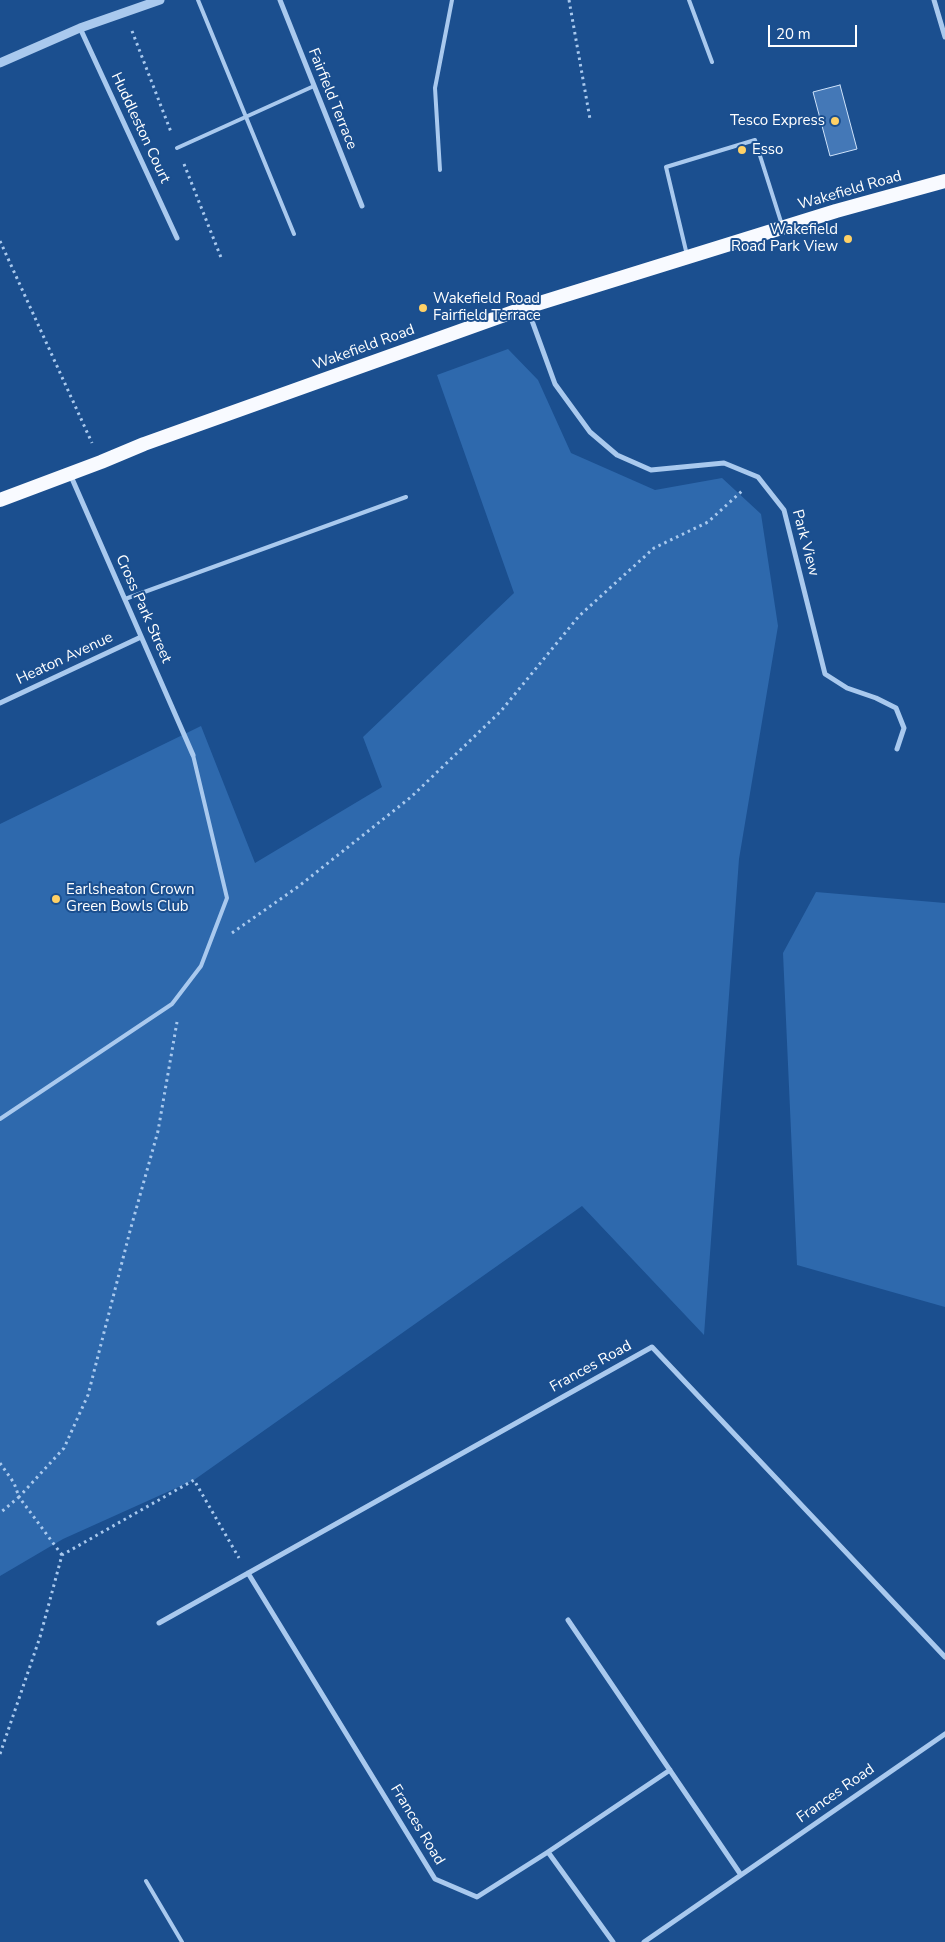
<!DOCTYPE html>
<style>
body{margin:0}
#map{position:relative;width:945px;height:1942px;overflow:hidden;background:#1b4f8f;font-family:"Nunito Sans",sans-serif}
canvas{display:block}
.scale{position:absolute;left:768px;top:25px;width:89px;height:22px;box-sizing:border-box;border:2px solid #fff;border-top:0;padding-left:6px;font-size:15px;line-height:18px;white-space:nowrap;color:#fff;-webkit-text-stroke:4px #1b4f8f;paint-order:stroke}
</style>
<div id="map">
<canvas width="945" height="1942"></canvas>
<div class="scale">20 m</div>
</div>
<script>
const ctx = document.querySelector('canvas').getContext('2d');
ctx.lineJoin = 'round';
function paint(path, color) {
  ctx.fillStyle = color;
  ctx.fill(path, 'evenodd');
}
function toPath(rows) {
  const path = new Path2D();
  for (const r of rows) {
    path.moveTo(r[0], r[1]);
    for (let i = 2; i < r.length; i += 2) path.lineTo(r[i], r[i + 1]);
  }
  return path;
}
function trace(path, color, width, dash) {
  ctx.strokeStyle = color;
  ctx.lineWidth = width;
  ctx.lineCap = dash ? 'butt' : 'round';
  ctx.setLineDash(dash || []);
  ctx.stroke(path);
}
function drawText(font, color, halo, rows, align = 'center') {
  ctx.font = font + ' "Nunito Sans",sans-serif';
  ctx.lineWidth = 4;
  ctx.setLineDash([]);
  ctx.textBaseline = 'middle';
  ctx.strokeStyle = halo;
  ctx.fillStyle = color;
  for (const [text, x, y, turn = 0] of rows) {
    ctx.save();
    ctx.translate(x, y);
    ctx.rotate((+turn || 0) * Math.PI / 180);
    ctx.textAlign = isNaN(turn) ? turn : align;
    if (halo) ctx.strokeText(text, 0, 0);
    ctx.fillText(text, 0, 0);
    ctx.restore();
  }
}
paint(toPath([
 [508,349,538,380,571,453,655,490,722,478,761,514,778,626,739,859,704,1335,582,1206,194,1480,63,1539,0,1576,0,824,201,726,255,863,382,787,363,737,514,593,437,375],
 [816,892,945,903,945,1307,797,1265,783,953]
]), '#2e69ad');
const building = toPath([
 [840,85,857,149,830,156,813,92,840,85]
]);
paint(building, '#4478b7');
trace(building, '#cfe3fa', 1);
trace(toPath([
 [569,0,590,119],
 [132,31,171,132],
 [184,164,222,260],
 [0,241,92,443],
 [232,933,299,886,411,797,501,711,579,616,654,548,708,522,743,490],
 [0,1463,14,1483,19,1497,0,1513],
 [62,1555,19,1497,64,1448,88,1395,130,1231,158,1131,177,1022],
 [0,1754,40,1637,62,1555,194,1480,239,1558]
]), '#a9c9ee', 3, [2.5, 4]);
trace(toPath([
 [198,0,294,234],
 [689,0,712,62],
 [177,148,314,86],
 [440,170,435,88,452,0],
 [687,255,666,167,755,140,782,225],
 [125,599,406,497],
 [0,1119,172,1004,201,966,227,898,193,755],
 [146,1881,182,1942]
]), '#a9c9ee', 4);
trace(toPath([
 [280,0,362,206],
 [934,0,945,37],
 [80,28,177,238],
 [527,307,555,384,590,432,617,455,651,470,724,463,758,477,784,510,825,674,847,688,876,698,896,708,904,728,897,749],
 [70,474,193,755],
 [0,703,141,637],
 [248,1573,435,1879,477,1897,548,1852,670,1770],
 [568,1620,741,1875],
 [159,1623,652,1347,945,1657],
 [548,1852,613,1942],
 [644,1942,945,1734]
]), '#a9c9ee', 5);
trace(toPath([
 [0,63,80,28,160,0]
]), '#a9c9ee', 9);
trace(toPath([
 [0,500,101,462,144,444,527,307,836,211,945,181]
]), '#f8faff', 14);
for (const [x, y, r, color] of [
 [835,121,5,"#ffd166"],
 [742,150,5,"#ffd166"],
 [848,239,5,"#ffd166"],
 [423,308,5,"#ffd166"],
 [56,899,5,"#ffd166"]
]) {
  const dot = new Path2D();
  dot.arc(x, y, r, 0, 2 * Math.PI);
  ctx.fillStyle = color;
  ctx.fill(dot);
  trace(dot, '#1b4f8f', 2);
}
drawText('15px', '#fff', '#1b4f8f', [
 ["Fairfield Terrace",332,99,68],
 ["Huddleston Court",140,128,65],
 ["Wakefield Road",850,191,-16],
 ["Wakefield Road",364,348,-20],
 ["Park View",805,543,75],
 ["Cross Park Street",143,609,66],
 ["Heaton Avenue",65,659,-25],
 ["Frances Road",591,1367,-29],
 ["Frances Road",836,1794,-35],
 ["Frances Road",417,1825,59]
]);
drawText('15px', '#fff', '#1b4f8f', [
 ["Tesco Express",825,121,"right"],
 ["Esso",752,150],
 ["Wakefield",838,230,"right"],
 ["Road Park View",838,247,"right"],
 ["Wakefield Road",433,299],
 ["Fairfield Terrace",433,316],
 ["Earlsheaton Crown",66,890],
 ["Green Bowls Club",66,907]
], 'left');
</script>
